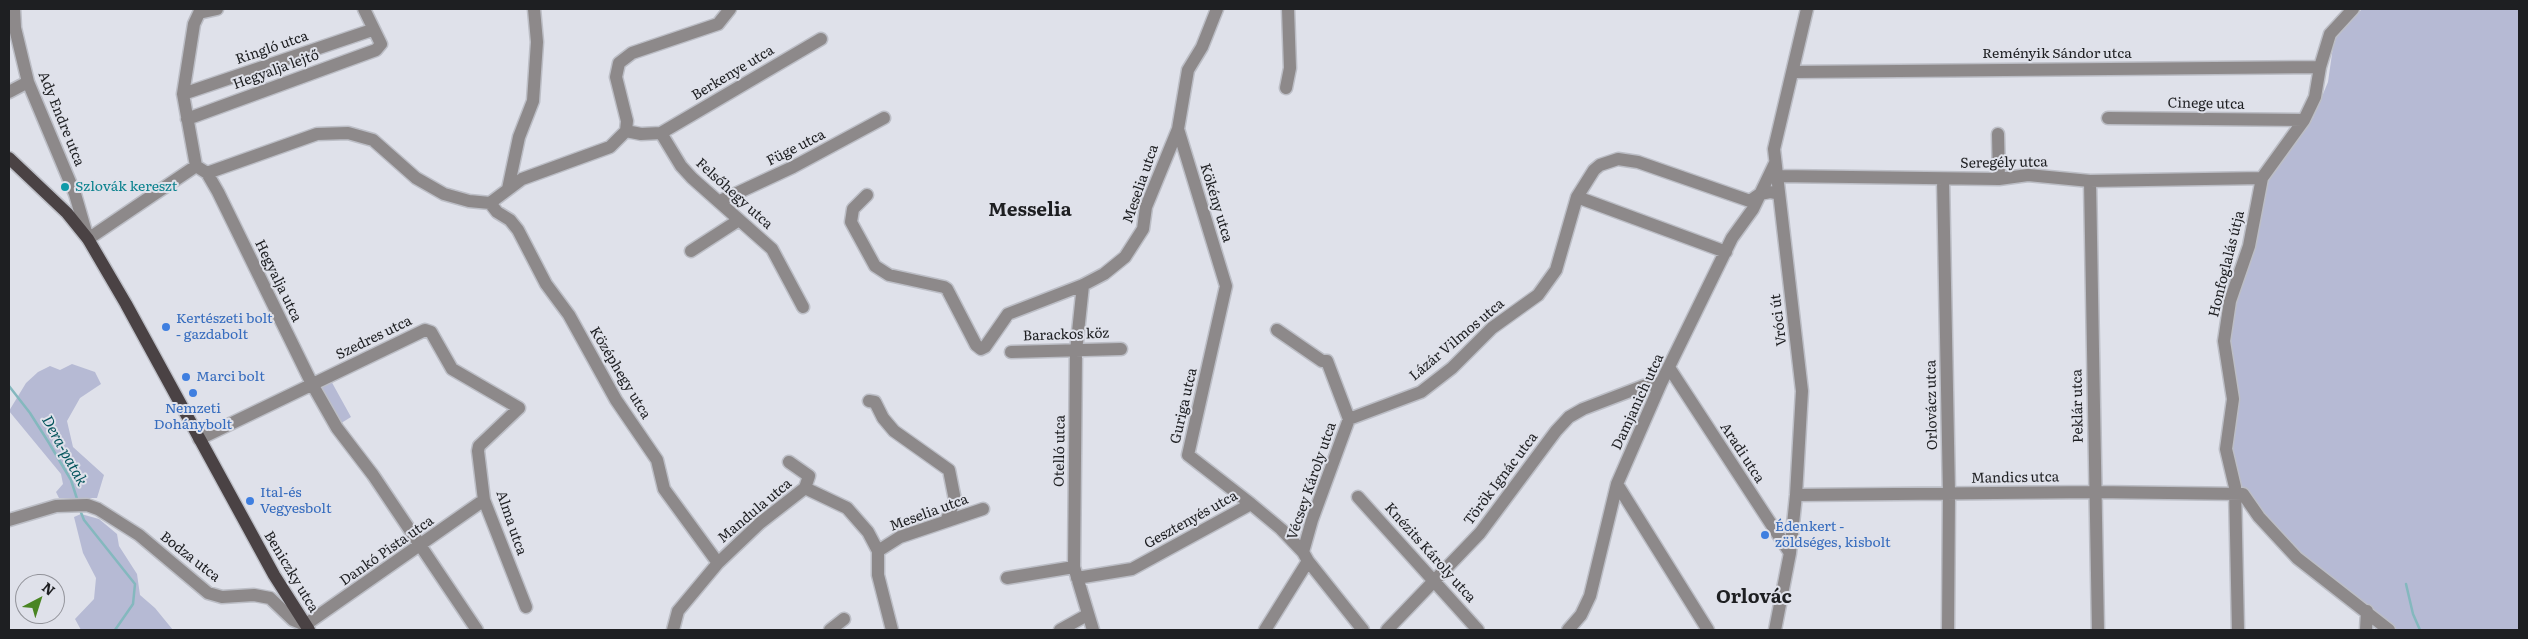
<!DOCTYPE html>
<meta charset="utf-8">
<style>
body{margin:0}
#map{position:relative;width:2528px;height:639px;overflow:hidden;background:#dfe1ea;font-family:Literata,serif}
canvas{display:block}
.frame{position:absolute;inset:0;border:10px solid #1e1f22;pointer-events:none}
.north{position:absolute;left:15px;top:574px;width:50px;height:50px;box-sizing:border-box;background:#dfe1ea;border:1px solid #92939a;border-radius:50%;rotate:40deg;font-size:14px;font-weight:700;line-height:20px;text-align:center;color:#1e1f22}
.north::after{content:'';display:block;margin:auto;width:18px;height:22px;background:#498522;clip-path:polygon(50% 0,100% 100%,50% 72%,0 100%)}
</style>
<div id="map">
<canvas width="2528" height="639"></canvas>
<div class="frame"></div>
<div class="north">N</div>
</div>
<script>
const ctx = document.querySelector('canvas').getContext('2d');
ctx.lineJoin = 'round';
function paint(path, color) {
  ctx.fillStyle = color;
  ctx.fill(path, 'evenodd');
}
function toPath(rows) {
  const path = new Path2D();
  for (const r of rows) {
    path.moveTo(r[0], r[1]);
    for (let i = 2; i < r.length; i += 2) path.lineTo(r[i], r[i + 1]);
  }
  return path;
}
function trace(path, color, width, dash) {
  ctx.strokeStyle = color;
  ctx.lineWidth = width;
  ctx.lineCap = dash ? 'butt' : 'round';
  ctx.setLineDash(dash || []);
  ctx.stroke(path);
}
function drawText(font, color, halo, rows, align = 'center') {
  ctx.font = font + ' Literata,serif';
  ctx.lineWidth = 4;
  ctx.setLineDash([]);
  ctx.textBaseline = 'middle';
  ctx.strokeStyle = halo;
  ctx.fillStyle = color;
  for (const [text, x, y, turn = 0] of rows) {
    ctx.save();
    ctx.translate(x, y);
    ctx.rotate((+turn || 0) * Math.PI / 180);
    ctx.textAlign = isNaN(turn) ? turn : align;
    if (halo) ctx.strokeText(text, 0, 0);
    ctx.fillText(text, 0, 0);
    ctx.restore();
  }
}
paint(toPath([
 [2362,9,2519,9,2519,630,2389,630,2316,574,2243,494,2226,449,2233,399,2224,341,2266,185,2281,154,2313,118,2328,82,2334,40],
 [72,364,95,372,101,384,80,398,67,421,73,447,104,475,97,498,59,498,56,492,63,484,61,474,9,411,26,383,38,372,50,366,60,370],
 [330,379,351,417,338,425,316,386],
 [81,514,99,519,117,534,119,546,137,574,140,595,155,608,173,630,81,630,75,619,94,599,96,578,83,553,74,517]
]), '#b6bad4');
trace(toPath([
 [9,386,30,413,49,443,71,480,78,502],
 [80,510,84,520,135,584,133,604,115,630],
 [2406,584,2413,614,2420,630]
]), '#84b8be', 2.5);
const minor = toPath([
 [14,9,15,28,28,82,75,194,88,239,196,166],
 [201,9,194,24,183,94,196,166,207,173,218,192,312,384,337,428,373,475,477,630],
 [199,13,217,9],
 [1794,72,2320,67],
 [1286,88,1290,68,1288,9],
 [9,92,28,82],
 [183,94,372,30],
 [2108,118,2304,120],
 [187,119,376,50,381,44,364,9],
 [1178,129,1226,286,1188,455,1251,504],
 [626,131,641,134,661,133,681,166,692,178,772,249,803,307],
 [661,133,821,39],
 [1998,134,1999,179],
 [207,173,317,134,348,133,373,140,416,178,444,194,469,201,490,203,522,179,610,147,626,131,627,121,616,77,619,63,632,53,718,24,730,9],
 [1777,176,1999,179,2028,175,2090,181,2262,178],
 [1943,179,1949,494,1948,630],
 [2090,181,2098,630],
 [508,189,519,137,533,101,537,42,534,9],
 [867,195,853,209,851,222,875,266,889,275,944,287,947,289,976,345,981,349,985,347,1008,314,1083,285,1104,274,1125,257,1143,229,1146,207,1178,129,1188,70,1202,47,1217,9],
 [1577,197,1726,252],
 [720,201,793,167,884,118],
 [490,203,497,212,510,220,518,230,546,284,569,315,616,400,657,460,664,489,718,563],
 [691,251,739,220],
 [1083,285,1076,351,1074,567,1093,630],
 [1277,330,1322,361,1327,361,1349,419],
 [1011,352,1121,349],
 [1670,369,1790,553],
 [869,401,875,402,883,418,894,431,949,470,955,500,946,521],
 [1349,419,1421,392,1452,368,1492,328,1538,295,1556,270,1577,197,1594,170,1600,165,1618,159,1638,162,1750,201,1760,194,1770,192,1779,194],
 [199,439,425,330,431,332,452,369,519,408,479,446,478,451,484,500,526,607],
 [789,462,809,476,805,488],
 [1617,484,1708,630],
 [805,488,847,508,868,532,878,551,878,575,892,630],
 [1796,495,2094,492,2243,494,2259,517,2297,558,2389,630],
 [1358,497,1478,630],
 [9,520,56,506,87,505,98,509,139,535,208,593,222,597,254,595,270,598,293,620,305,625,484,500],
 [878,551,900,537,983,509],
 [1303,552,1312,520,1349,419],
 [1007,578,1074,567],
 [1077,578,1132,569,1251,504,1281,529,1303,552,1308,561,1363,630],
 [673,630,678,611,718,563,760,523,805,488],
 [830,630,844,619],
 [1060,630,1087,615],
 [1265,630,1308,561],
 [1387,630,1480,533,1556,431,1569,417,1583,409,1646,385,1661,383],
 [1568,630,1581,615,1590,596,1617,484,1661,383,1732,238,1753,209,1775,163],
 [1775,630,1790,553,1796,495,1802,391,1774,149,1807,9],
 [2238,630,2235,487,2226,449,2233,399,2224,341,2230,301,2249,246,2262,178,2304,120,2315,97,2320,67,2330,34,2353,9],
 [2366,630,2367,611]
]);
const major = toPath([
 [9,158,67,213,88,239,126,304,274,575,309,630]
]);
trace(minor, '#bcbec6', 15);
trace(major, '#bcbec6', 15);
trace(minor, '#8d898a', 12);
trace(major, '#4a4244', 12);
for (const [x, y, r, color] of [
 [65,187,5,"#0f9aa8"],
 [166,327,5,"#3f7fe0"],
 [186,377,5,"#3f7fe0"],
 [193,393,5,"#3f7fe0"],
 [250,501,5,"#3f7fe0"],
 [1765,535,5,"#3f7fe0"]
]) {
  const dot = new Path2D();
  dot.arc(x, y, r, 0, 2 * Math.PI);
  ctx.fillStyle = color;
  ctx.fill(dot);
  trace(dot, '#dfe1ea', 2);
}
drawText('14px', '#1e1f22', '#dfe1ea', [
 ["Ringló utca",272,48,-19],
 ["Reményik Sándor utca",2057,54],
 ["Hegyalja lejtő",276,70,-20],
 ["Berkenye utca",733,73,-31],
 ["Cinege utca",2206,104,1],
 ["Ady Endre utca",61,119,68],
 ["Füge utca",796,148,-27],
 ["Seregély utca",2004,163,-1],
 ["Meselia utca",1141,184,-71],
 ["Felsőhegy utca",734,194,42],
 ["Kökény utca",1216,203,73],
 ["Honfoglalás útja",2227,264,-76],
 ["Hegyalja utca",278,281,64],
 ["Vróci út",1779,320,-97],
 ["Barackos köz",1066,335,-2],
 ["Szedres utca",374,338,-26],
 ["Lázár Vilmos utca",1457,340,-40],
 ["Középhegy utca",620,373,59],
 ["Damjanich utca",1638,402,-65],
 ["Orlovácz utca",1932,405,-91],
 ["Guriga utca",1184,406,-77],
 ["Peklár utca",2078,406,-91],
 ["Otelló utca",1060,451,-89],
 ["Aradi utca",1742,453,57],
 ["Mandics utca",2015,478,-1],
 ["Török Ignác utca",1501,479,-53],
 ["Vécsey Károly utca",1312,481,-71],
 ["Mandula utca",755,511,-40],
 ["Meselia utca",929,513,-20],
 ["Gesztenyés utca",1191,520,-29],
 ["Alma utca",511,523,71],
 ["Dankó Pista utca",387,551,-35],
 ["Knézits Károly utca",1430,553,48],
 ["Bodza utca",190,557,38],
 ["Beniczky utca",291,572,59]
]);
drawText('14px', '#0d838f', '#dfe1ea', [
 ["Szlovák kereszt",75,187]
], 'left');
drawText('14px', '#366cbe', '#dfe1ea', [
 ["Kertészeti bolt",176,319],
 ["- gazdabolt",176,335],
 ["Marci bolt",196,377],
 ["Nemzeti",193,409,"center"],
 ["Dohánybolt",193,425,"center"],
 ["Ital-és",260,493],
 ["Vegyesbolt",260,509],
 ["Édenkert -",1775,527],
 ["zöldséges, kisbolt",1775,543]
], 'left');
drawText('italic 15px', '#04545c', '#dfe1ea', [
 ["Dera-patak",64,451,61]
]);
drawText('bold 19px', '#1e1f22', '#dfe1ea', [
 ["Messelia",1030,210],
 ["Orlovác",1754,597]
]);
</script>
